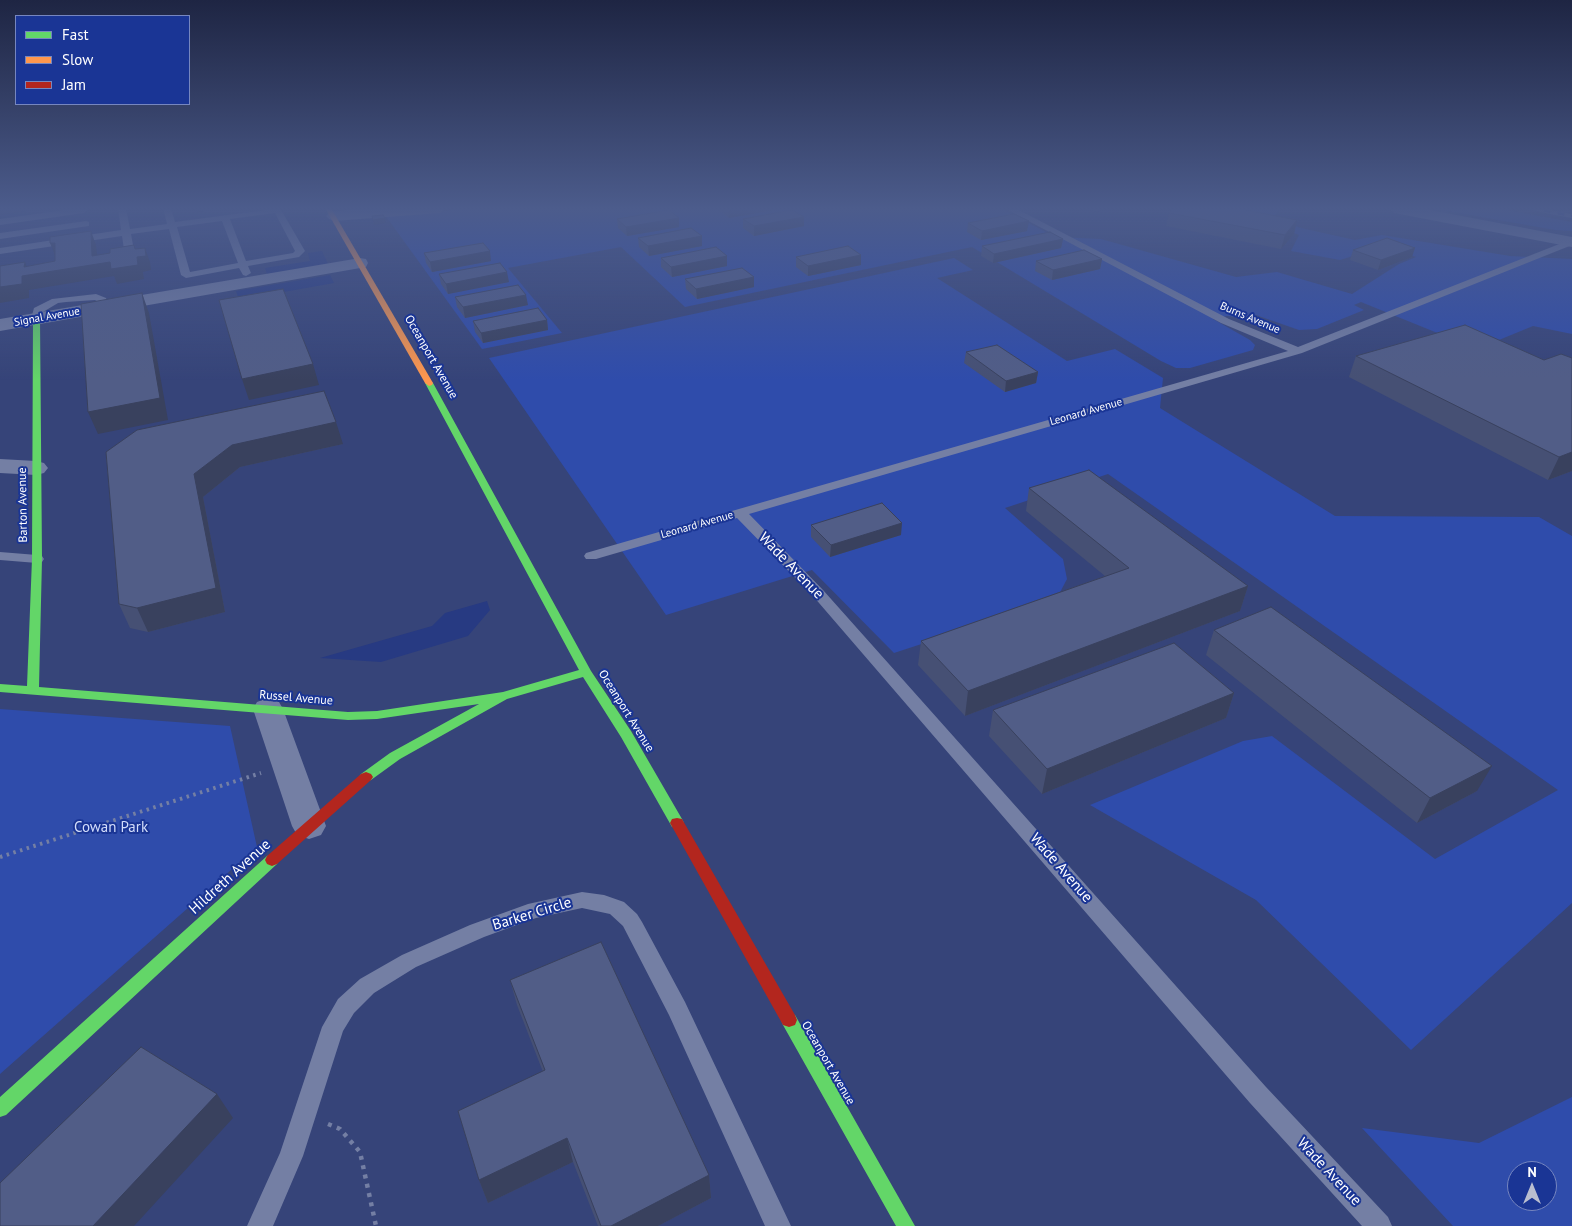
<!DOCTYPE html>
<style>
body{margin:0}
#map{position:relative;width:1572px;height:1226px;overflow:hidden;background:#364479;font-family:"PT Sans",sans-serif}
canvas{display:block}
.legend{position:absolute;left:15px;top:15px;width:175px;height:90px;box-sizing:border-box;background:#1a3595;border:1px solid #7686bf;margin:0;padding:6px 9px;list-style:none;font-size:15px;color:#fff}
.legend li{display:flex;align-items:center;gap:10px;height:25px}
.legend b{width:25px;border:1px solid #7686bf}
.north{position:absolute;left:1507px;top:1161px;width:50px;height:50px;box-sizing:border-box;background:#1a3595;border:1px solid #7686bf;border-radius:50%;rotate:0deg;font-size:14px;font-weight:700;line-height:20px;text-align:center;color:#fff}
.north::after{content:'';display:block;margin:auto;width:18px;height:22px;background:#b9bed0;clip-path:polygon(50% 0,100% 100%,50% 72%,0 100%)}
</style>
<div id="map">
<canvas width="1572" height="1226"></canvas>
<ul class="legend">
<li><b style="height:6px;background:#63d668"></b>Fast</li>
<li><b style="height:6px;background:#ff974d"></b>Slow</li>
<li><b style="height:6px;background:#b3261e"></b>Jam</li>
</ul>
<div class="north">N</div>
</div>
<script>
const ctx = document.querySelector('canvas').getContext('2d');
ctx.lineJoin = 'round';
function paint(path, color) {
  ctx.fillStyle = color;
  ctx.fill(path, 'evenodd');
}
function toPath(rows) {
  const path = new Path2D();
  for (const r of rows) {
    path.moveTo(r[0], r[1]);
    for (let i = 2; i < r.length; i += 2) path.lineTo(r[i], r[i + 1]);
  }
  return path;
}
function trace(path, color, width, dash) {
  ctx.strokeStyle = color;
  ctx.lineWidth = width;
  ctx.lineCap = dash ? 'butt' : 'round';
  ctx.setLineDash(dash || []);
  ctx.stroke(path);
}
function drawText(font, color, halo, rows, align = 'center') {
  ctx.font = font + ' "PT Sans",sans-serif';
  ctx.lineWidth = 4;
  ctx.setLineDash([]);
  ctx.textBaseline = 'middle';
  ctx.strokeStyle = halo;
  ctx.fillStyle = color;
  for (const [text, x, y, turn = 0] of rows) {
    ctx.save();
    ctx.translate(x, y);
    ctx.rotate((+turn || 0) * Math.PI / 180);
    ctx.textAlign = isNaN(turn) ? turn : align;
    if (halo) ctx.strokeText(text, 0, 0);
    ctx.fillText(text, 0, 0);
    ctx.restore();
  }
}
paint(toPath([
 [477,208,1001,208,1055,237,1101,239,1236,277,1277,272,1352,294,1399,264,1416,257,1385,246,1340,260,1291,251,1299,235,1260,219,1207,208,1281,208,1273,218,1301,228,1355,240,1382,235,1510,256,1572,259,1572,334,1533,326,1477,349,1361,302,1354,305,1364,310,1317,329,1299,330,1253,314,1247,318,1227,316,1213,319,1250,340,1255,345,1253,350,1190,368,1176,368,1161,361,972,247,685,307,621,247,508,268,562,333,482,349,385,215],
 [1430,208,1497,208,1572,222,1572,231,1555,230],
 [954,258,973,270,937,278,1067,361,1115,349,1163,378,1160,408,1335,516,1539,517,1572,536,1572,903,1411,1050,1256,900,1090,805,1243,741,1272,736,1435,859,1558,790,1108,474,1005,508,1063,559,1067,579,1056,600,894,653,812,570,666,615,489,358],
 [0,709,230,726,257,847,0,1074],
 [1572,1097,1572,1226,1453,1226,1362,1128,1479,1143],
 [1517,1171,1547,1171,1547,1201,1517,1201]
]), '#2f4cab');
paint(toPath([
 [322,251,328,264,267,274,265,268,310,261,308,253],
 [330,275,334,283,239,300,236,291],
 [487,601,490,610,468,636,381,662,320,658,432,626,445,613]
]), '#273a82');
trace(toPath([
 [0,857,261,773]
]), '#747fa4', 4, [2.5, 4.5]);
trace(toPath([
 [328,1124,340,1129,360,1152,376,1226]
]), '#747fa4', 4.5, [4, 5.5]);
paint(toPath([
 [77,208,88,210,84,213,0,225,0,219,77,208],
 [118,208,126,208,130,229,167,224,163,208,171,208,175,222,280,208,305,251,299,257,248,266,251,273,246,276,243,275,239,268,186,278,181,275,169,229,131,234,135,256,130,259,125,256,122,236,0,254,0,248,121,230,118,208],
 [275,213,295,251,293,253,246,261,230,219,275,213],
 [222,221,238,263,190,272,177,227,222,221],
 [1004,208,1015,208,1229,319,1298,347,1572,239,1572,245,1302,353,749,514,823,590,1266,1087,1388,1217,1392,1226,1362,1226,1250,1103,813,596,737,518,596,559,586,559,584,556,586,553,1288,351,1221,323,1004,208],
 [86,221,89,222,89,226,0,239,0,233,86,221],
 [96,294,106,298,109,307,108,309,100,309,98,302,95,300,66,302,58,303,43,312,40,321,32,321,31,319,34,308,52,299,96,294],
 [0,552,37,555,42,556,44,559,42,562,37,563,0,560,0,552],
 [582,892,604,895,624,902,637,914,642,922,685,1002,791,1226,765,1226,669,1015,623,926,610,914,582,908,536,918,484,937,416,967,374,993,354,1013,343,1031,303,1156,273,1226,247,1226,280,1153,322,1027,338,999,360,979,402,955,470,925,528,904,582,892]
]), '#747fa4');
paint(toPath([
 [373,208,447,208,440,213,334,221,329,219,326,216,329,213,334,211,373,208],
 [1387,208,1420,208,1572,237,1572,247,1394,213,1387,208],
 [360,258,366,259,368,263,366,267,0,331,0,319,360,258],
 [0,459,36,461,44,463,48,468,44,473,36,475,0,473,0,459],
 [268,698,279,702,283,709,326,826,321,835,309,839,297,835,292,826,253,709,257,702,268,698]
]), '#747fa4');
paint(toPath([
 [33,317,40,319,42,559,39,687,348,712,377,711,503,692,579,670,425,383,429,380,433,383,591,671,631,731,682,819,684,823,682,827,677,828,672,827,621,737,583,677,507,699,400,759,371,780,366,782,361,780,359,777,361,774,390,753,479,704,377,719,348,720,0,692,0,684,27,686,32,559,33,317],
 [272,854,277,856,279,860,277,864,6,1115,0,1117,0,1097,267,856,272,854],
 [789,1013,795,1015,915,1226,896,1226,783,1025,781,1020,783,1015,789,1013]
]), '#63d668');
paint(toPath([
 [325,208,331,208,433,383,432,385,429,386,425,383,325,208]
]), '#ff974d');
paint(toPath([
 [366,772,371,774,373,777,371,780,277,864,272,866,267,864,265,860,267,856,361,774,366,772],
 [677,818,682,819,795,1015,797,1020,795,1025,789,1027,783,1025,670,823,672,819,677,818]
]), '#b3261e');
const rail = toPath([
 [1530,208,1572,216]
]);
trace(rail, '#737ea4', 4);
trace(rail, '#1a3595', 2.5, [7]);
paint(toPath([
 [719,208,778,208,778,209,729,218,719,210],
 [1080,208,1102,208,1098,212],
 [1169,213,1297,220,1294,234,1281,249,1166,226],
 [804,217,804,226,754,236,743,228,743,219],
 [679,218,679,227,627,236,618,228,617,219],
 [968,223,1027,231,981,240,967,232],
 [702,236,702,246,649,256,639,247,638,238],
 [1063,239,1061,248,993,263,981,256,982,246],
 [1353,250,1412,257,1378,270,1350,260],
 [424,253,491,261,432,272,426,263],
 [861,255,861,265,808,276,796,267,796,257],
 [727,256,727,266,672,277,661,267,661,258],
 [1102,259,1100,269,1052,280,1035,271,1036,261],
 [439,274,509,282,448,294,441,284],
 [685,279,754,287,697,299,686,289],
 [455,297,528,305,465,318,457,307],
 [547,320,548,330,483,343,475,332,473,321],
 [966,352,1038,372,1036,383,1005,392,964,363],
 [1356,356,1544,360,1572,471,1548,480,1349,377],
 [343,444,240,467,203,497,225,612,148,632,130,628,119,604,106,452],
 [1029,488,1248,586,1240,611,965,716,918,665,921,641,1105,576,1026,511],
 [811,525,901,535,830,557,811,537],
 [1214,630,1477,791,1417,823,1206,655],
 [1234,693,1226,718,1042,794,989,736,993,710],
 [510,980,709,1175,711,1198,658,1226,598,1226,573,1162,488,1203,479,1180,543,1072,517,1005]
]), '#465074');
paint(toPath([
 [0,208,46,208,0,215],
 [197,208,225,208,198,212],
 [778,208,778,209,729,218,729,209],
 [804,217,804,226,754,236,754,226],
 [385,218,386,223,374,225,373,220],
 [679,218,679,227,627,236,626,227],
 [1297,220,1294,234,1281,249,1285,235],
 [1029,221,1027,231,981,240,982,231],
 [91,231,96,245,98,264,135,249,134,245,139,257,145,248,150,262,151,270,143,272,144,279,117,284,114,276,29,290,29,298,0,303,0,287,22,276,25,262,30,274,92,256],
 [702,236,702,246,649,256,648,246],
 [1063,239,1061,248,993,263,994,254],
 [50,243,55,243,56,258],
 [1415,248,1412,257,1378,270,1381,260],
 [490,251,491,261,432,272,430,262],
 [861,255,861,265,808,276,808,266],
 [727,256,727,266,672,277,671,267],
 [1102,259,1100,269,1052,280,1053,270],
 [507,272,509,282,448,294,446,284],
 [754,277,754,287,697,299,696,289],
 [142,293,149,313,168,420,98,434,88,412],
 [526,295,528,305,465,318,463,307],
 [547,320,548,330,483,343,481,333],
 [313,364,319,385,249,400,242,379],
 [1038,372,1036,383,1005,392,1006,381],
 [336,422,343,444,240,467,203,497,225,612,148,632,137,608,194,474,232,445],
 [1572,452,1572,471,1548,480,1559,457],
 [902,523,901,535,830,557,831,545],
 [1248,586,1240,611,965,716,968,691],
 [1234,693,1226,718,1042,794,1047,769],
 [1492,766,1477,791,1417,823,1430,798],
 [217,1094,233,1118,134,1226,93,1226],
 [567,1138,573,1162,488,1203,479,1180],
 [709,1175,711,1198,658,1226,611,1226]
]), '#39415e');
const building = toPath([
 [1174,208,1235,208,1297,220,1285,235,1169,213,1174,208],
 [669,210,679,218,626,227,617,219,669,210],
 [792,210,804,217,754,226,743,219,792,210],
 [1014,214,1029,221,982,231,968,223,1014,214],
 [383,215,385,218,373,220,372,216,383,215],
 [691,228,702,236,648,246,638,238,691,228],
 [91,231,92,256,110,253,110,249,134,245,135,249,145,248,146,256,137,257,138,265,111,269,110,262,22,276,22,284,0,287,0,266,25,262,24,267,55,261,55,243,50,243,50,237,91,231],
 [1050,232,1063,239,994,254,982,246,1050,232],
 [1387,238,1415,248,1381,260,1353,250,1387,238],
 [483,243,490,251,430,262,424,253,483,243],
 [848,246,861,255,808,266,796,257,848,246],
 [716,247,727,256,671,267,661,258,716,247],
 [1084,250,1102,259,1053,270,1036,261,1084,250],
 [500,263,507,272,446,284,439,274,500,263],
 [742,268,754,277,696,289,685,279,742,268],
 [518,285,526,295,463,307,455,297,518,285],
 [283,289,313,364,242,379,219,300,283,289],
 [142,293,160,398,88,412,81,304,142,293],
 [538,308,547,320,481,333,473,321,538,308],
 [1465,325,1544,360,1561,354,1572,358,1572,452,1559,457,1356,356,1465,325],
 [997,345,1038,372,1006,381,966,352,997,345],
 [324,391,336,422,232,445,194,474,216,588,137,608,119,604,106,452,137,430,324,391],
 [1089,470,1248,586,968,691,921,641,1129,568,1029,488,1089,470],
 [882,503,902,523,831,545,811,525,882,503],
 [1271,607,1492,766,1430,798,1214,630,1271,607],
 [1174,643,1234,693,1047,769,993,710,1174,643],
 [601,942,709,1175,611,1226,601,1226,567,1138,479,1180,458,1111,545,1070,510,980,601,942],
 [141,1047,217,1094,93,1226,0,1226,0,1183,141,1047]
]);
paint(building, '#515d87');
trace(building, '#39415e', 1);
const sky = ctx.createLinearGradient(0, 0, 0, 380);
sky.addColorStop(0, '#1e2543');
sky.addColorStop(0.55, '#4c5c8c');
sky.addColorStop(1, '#4c5c8c00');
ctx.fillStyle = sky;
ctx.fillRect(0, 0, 1572, 380);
drawText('11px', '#fff', '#1a3595', [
 ["Signal Avenue",47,317,-10],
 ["Burns Avenue",1250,318,23],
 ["Leonard Avenue",1086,412,-16],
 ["Leonard Avenue",697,525,-16]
]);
drawText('12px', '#fff', '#1a3595', [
 ["Oceanport Avenue",431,357,60],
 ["Barton Avenue",23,505,-91],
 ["Russel Avenue",296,698,5],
 ["Oceanport Avenue",626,711,58],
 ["Oceanport Avenue",828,1063,60]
]);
drawText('15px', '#fff', '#1a3595', [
 ["Wade Avenue",791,566,46],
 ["Wade Avenue",1061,868,49],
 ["Hildreth Avenue",230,877,-42],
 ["Barker Circle",532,914,-17],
 ["Wade Avenue",1329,1172,47]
]);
drawText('15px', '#d3ddfb', '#1a3595', [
 ["Cowan Park",111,828]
]);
</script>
